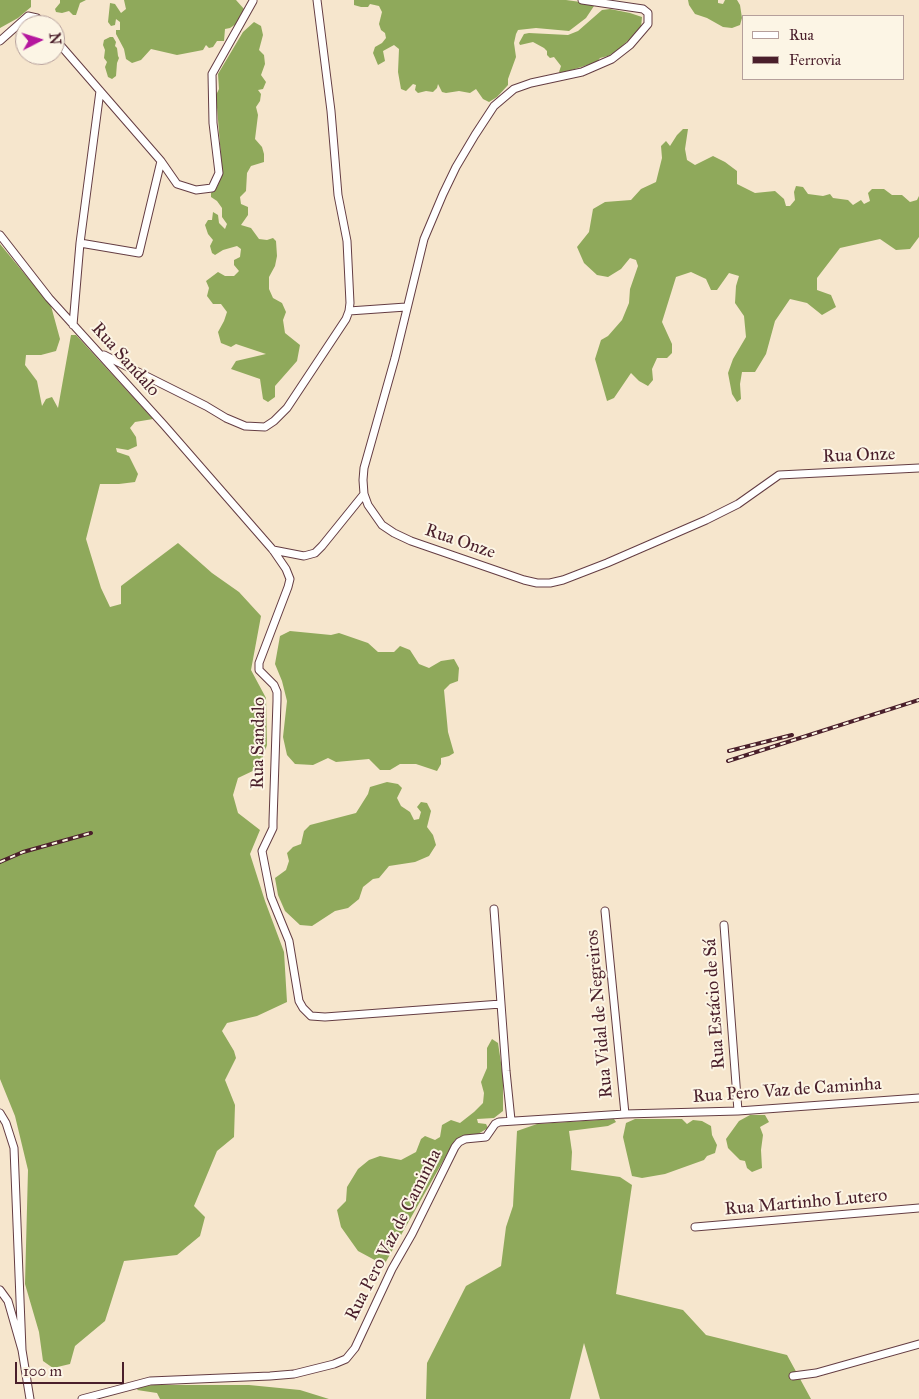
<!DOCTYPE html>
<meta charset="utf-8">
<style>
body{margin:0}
#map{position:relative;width:919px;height:1399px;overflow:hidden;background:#f6e6cd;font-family:"IM FELL Great Primer",serif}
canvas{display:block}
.legend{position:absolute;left:742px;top:15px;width:162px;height:65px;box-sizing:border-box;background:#fcf5e5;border:1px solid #b59f9b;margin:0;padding:6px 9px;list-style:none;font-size:15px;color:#4a1f2b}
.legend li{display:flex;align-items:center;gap:10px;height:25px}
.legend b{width:25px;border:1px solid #b59f9b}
.north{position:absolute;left:15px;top:15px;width:50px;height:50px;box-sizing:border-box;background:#fcf5e5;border:1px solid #b59f9b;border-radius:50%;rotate:85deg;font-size:14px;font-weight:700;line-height:20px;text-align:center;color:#4a1f2b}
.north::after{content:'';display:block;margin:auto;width:18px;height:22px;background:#b5179e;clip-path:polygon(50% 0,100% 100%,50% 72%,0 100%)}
.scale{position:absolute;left:15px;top:1362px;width:109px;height:22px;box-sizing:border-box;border:2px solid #4a1f2b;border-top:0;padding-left:6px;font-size:15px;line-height:18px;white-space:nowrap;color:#4a1f2b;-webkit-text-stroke:4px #fcf5e5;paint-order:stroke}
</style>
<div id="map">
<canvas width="919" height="1399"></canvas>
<ul class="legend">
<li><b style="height:6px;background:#fff"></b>Rua</li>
<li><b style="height:6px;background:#4a1f2b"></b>Ferrovia</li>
</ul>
<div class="north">N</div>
<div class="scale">100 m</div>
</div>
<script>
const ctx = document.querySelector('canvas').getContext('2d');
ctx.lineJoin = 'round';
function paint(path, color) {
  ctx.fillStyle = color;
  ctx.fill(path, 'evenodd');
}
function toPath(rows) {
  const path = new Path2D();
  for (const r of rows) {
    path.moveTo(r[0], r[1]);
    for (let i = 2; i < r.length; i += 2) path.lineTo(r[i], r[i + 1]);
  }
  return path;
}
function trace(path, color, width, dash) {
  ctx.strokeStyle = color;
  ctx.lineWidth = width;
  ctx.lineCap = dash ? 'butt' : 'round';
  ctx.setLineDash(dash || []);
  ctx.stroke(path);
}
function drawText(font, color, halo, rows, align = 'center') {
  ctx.font = font + ' "IM FELL Great Primer",serif';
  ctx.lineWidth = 4;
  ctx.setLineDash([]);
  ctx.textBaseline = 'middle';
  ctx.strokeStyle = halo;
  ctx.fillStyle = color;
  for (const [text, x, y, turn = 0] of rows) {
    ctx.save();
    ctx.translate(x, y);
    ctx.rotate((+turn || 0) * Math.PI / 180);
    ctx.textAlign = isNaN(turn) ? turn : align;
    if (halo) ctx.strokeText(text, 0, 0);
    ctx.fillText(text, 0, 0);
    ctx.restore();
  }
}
paint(toPath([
 [0,0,31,0,31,7,18,18,0,28],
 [60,0,86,0,80,3,76,15,73,15,69,11,62,13,56,12,55,9,60,3],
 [124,0,236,0,244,9,236,24,230,28,225,29,224,41,217,41,213,47,209,48,206,45,203,50,177,55,151,49,141,60,132,63,126,59,124,49,116,34,116,30,120,30,120,22,116,19,115,25,111,26,108,22,110,3,115,4,121,13,126,9],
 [354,0,566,0,588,3,593,4,594,6,586,18,569,31,536,28,518,30,516,34,514,43,516,57,508,79,508,85,497,97,489,102,483,99,476,89,470,93,459,91,446,93,442,92,438,84,437,88,433,92,426,91,418,93,415,90,416,85,413,84,406,91,401,89,398,72,399,49,394,45,383,51,385,61,378,65,373,53,375,47,382,43,386,38,385,33,381,30,379,24,382,12,379,6,370,4,368,7,361,7,354,5],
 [688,0,718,0,718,3,723,4,725,0,737,0,740,5,742,18,740,25,732,28,723,27,707,18,695,14,689,5],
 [610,9,630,13,642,17,641,28,617,51,608,56,600,58,597,62,562,73,559,72,561,66,554,57,550,58,547,55,547,51,544,48,533,42,520,45,519,43,524,34,529,33,568,35,578,31,602,10],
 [254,22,261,26,263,35,259,50,264,55,265,64,261,75,266,82,263,89,258,90,261,94,260,101,256,107,258,115,255,139,262,147,264,154,264,162,251,166,247,173,246,191,240,197,241,204,248,207,248,215,241,225,251,228,259,239,267,240,273,238,276,241,277,256,275,266,269,277,269,289,273,298,282,303,286,312,283,320,285,333,300,345,297,361,275,386,275,397,268,402,263,399,260,379,231,369,236,361,266,354,236,344,231,347,221,343,218,332,224,321,227,312,221,304,213,304,207,296,209,288,206,281,218,272,225,276,234,276,239,271,234,265,234,260,240,257,241,249,237,246,223,250,215,255,212,253,210,246,213,240,208,234,205,225,208,220,212,220,213,212,218,215,219,223,225,229,227,224,222,217,222,208,217,201,211,197,211,193,217,187,220,180,222,169,216,95,219,89,218,74,243,32],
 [110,37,113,37,116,42,115,46,117,48,118,56,119,58,117,63,116,76,112,79,108,77,105,67,107,62,104,58,105,50,103,45,104,40],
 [683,129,688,129,685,149,687,160,695,165,713,156,725,162,737,171,737,184,755,193,775,191,784,199,786,206,790,206,795,200,794,192,796,186,803,187,808,194,823,196,830,194,833,198,848,200,853,205,861,200,864,204,870,201,868,193,872,189,884,189,892,195,902,195,910,202,917,200,919,196,919,237,910,249,896,250,880,239,840,248,817,278,817,290,831,295,836,307,822,315,807,303,790,299,775,321,766,354,755,372,742,372,740,384,741,399,737,402,732,394,728,373,733,359,746,337,744,316,735,303,736,286,739,276,729,273,717,290,711,290,706,279,691,272,676,277,662,322,672,344,672,353,667,358,657,358,652,369,653,380,648,386,639,381,631,373,614,398,607,401,595,359,601,340,608,336,622,320,629,303,630,289,638,266,636,260,630,258,621,269,608,277,597,275,584,263,577,247,589,232,593,209,605,202,631,200,641,189,656,182,662,158,661,146,666,141,670,146,677,135],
 [0,244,51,306,60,339,56,351,41,355,26,355,25,365,37,381,42,406,46,399,52,397,58,408,71,335,76,335,153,419,135,422,130,428,136,437,137,446,128,450,116,448,117,452,129,456,138,474,135,482,119,484,100,484,86,539,101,588,110,607,121,604,121,586,178,543,212,573,239,592,261,616,251,670,266,698,267,745,259,768,238,778,233,795,238,813,260,830,250,854,265,901,284,952,287,1002,257,1016,227,1023,222,1031,234,1051,236,1058,225,1080,235,1105,234,1137,217,1151,194,1206,205,1217,200,1236,177,1255,124,1261,105,1321,75,1346,70,1364,53,1368,43,1361,39,1332,25,1284,28,1170,15,1116,0,1079],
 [290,631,331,635,339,633,368,643,378,652,394,652,400,646,410,650,419,664,429,668,441,661,454,659,459,668,458,681,450,684,444,690,448,732,454,753,449,756,441,758,441,764,437,771,416,764,400,764,390,770,380,770,369,759,336,762,328,758,313,765,295,764,287,755,283,737,287,701,282,681,275,664,280,636],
 [387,782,398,784,402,788,397,798,401,806,410,812,414,820,419,819,421,812,417,807,421,802,427,803,431,811,427,827,433,835,436,845,429,856,415,862,389,866,379,878,373,879,363,887,359,899,348,908,335,911,312,926,300,925,285,911,278,895,275,878,286,870,289,861,287,853,293,847,301,844,304,831,310,825,356,813,368,794,370,787],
 [492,1039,498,1043,503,1076,503,1111,494,1118,477,1119,478,1123,486,1124,488,1128,478,1134,464,1136,455,1140,384,1265,358,1251,341,1227,337,1210,346,1201,347,1187,358,1169,369,1160,380,1156,401,1160,416,1152,421,1139,425,1136,435,1140,440,1137,442,1125,451,1120,460,1123,474,1112,483,1103,484,1093,481,1082,487,1068,487,1048],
 [750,1115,765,1115,769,1122,760,1127,763,1135,761,1150,762,1168,752,1172,747,1168,745,1161,740,1160,728,1148,726,1139,739,1121],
 [614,1119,616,1122,608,1126,569,1131,572,1152,571,1170,620,1177,632,1185,616,1294,683,1310,706,1335,787,1355,811,1399,600,1399,584,1343,570,1399,426,1399,427,1363,466,1286,501,1266,506,1227,513,1206,517,1131,537,1124],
 [635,1119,682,1119,687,1124,693,1120,702,1121,711,1126,712,1135,717,1145,715,1153,707,1156,704,1160,665,1174,642,1178,632,1176,623,1137,626,1123],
 [155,1385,249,1385,300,1390,329,1399,160,1399,157,1393,137,1390,140,1386]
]), '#8fa95b');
const minor = toPath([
 [582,0,643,9,648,13,648,24,630,45,612,59,582,72,531,83,514,89,494,106,475,135,456,167,443,194,424,239,395,358,364,468,363,480,364,494,368,505,382,525,394,533,411,541,524,580,537,583,550,583,563,580,607,563,706,520,738,504,779,475,919,468],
 [55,39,161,161,139,253,80,243,73,325],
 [0,41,28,16,37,18,43,25],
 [161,161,177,184,196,190,212,188,219,173,213,123,212,74,253,1],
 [0,235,49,298,164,425,273,550,286,569,290,579,288,587,259,663,259,670,274,685,277,692,277,701,273,821,273,828,262,851,271,897,289,941,299,1001,303,1008,311,1016,325,1017,501,1004],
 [80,243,100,91],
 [349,311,406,307],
 [104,355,206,406,226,418,245,426,265,427,274,421,287,408,346,319,349,311,350,303,347,241,338,195,331,111,317,0],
 [273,550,304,556,315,553,322,546,364,494],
 [494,909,506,1071,511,1120],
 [605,911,625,1114],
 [724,925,738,1111],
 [0,1113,6,1123,14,1148,22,1350],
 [695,1227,919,1208],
 [0,1290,8,1301,22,1350,30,1399],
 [793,1376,816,1373,919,1344],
 [82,1399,150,1381,270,1376,294,1374,334,1364,346,1359,355,1348,392,1269,412,1234,455,1147,459,1142,465,1139,486,1137,495,1124,499,1122,625,1114,738,1111,919,1098]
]);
trace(minor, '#643d43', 9);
trace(minor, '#fff', 7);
const rail = toPath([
 [729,751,792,735],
 [728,761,919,700],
 [0,862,23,852,91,833]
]);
trace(rail, '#4a1f2b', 4);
trace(rail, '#fcf5e5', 2, [5.5]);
drawText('18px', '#4a1f2b', '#fcf5e5', [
 ["Rua Sandalo",125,360,48],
 ["Rua Onze",859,456,-2],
 ["Rua Onze",460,542,19],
 ["Rua Sandalo",259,743,-89],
 ["Rua Estácio de Sá",715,1004,-94],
 ["Rua Vidal de Negreiros",600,1014,-95],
 ["Rua Pero Vaz de Caminha",787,1091,-4],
 ["Rua Martinho Lutero",806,1203,-5],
 ["Rua Pero Vaz de Caminha",394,1235,-63]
]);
</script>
